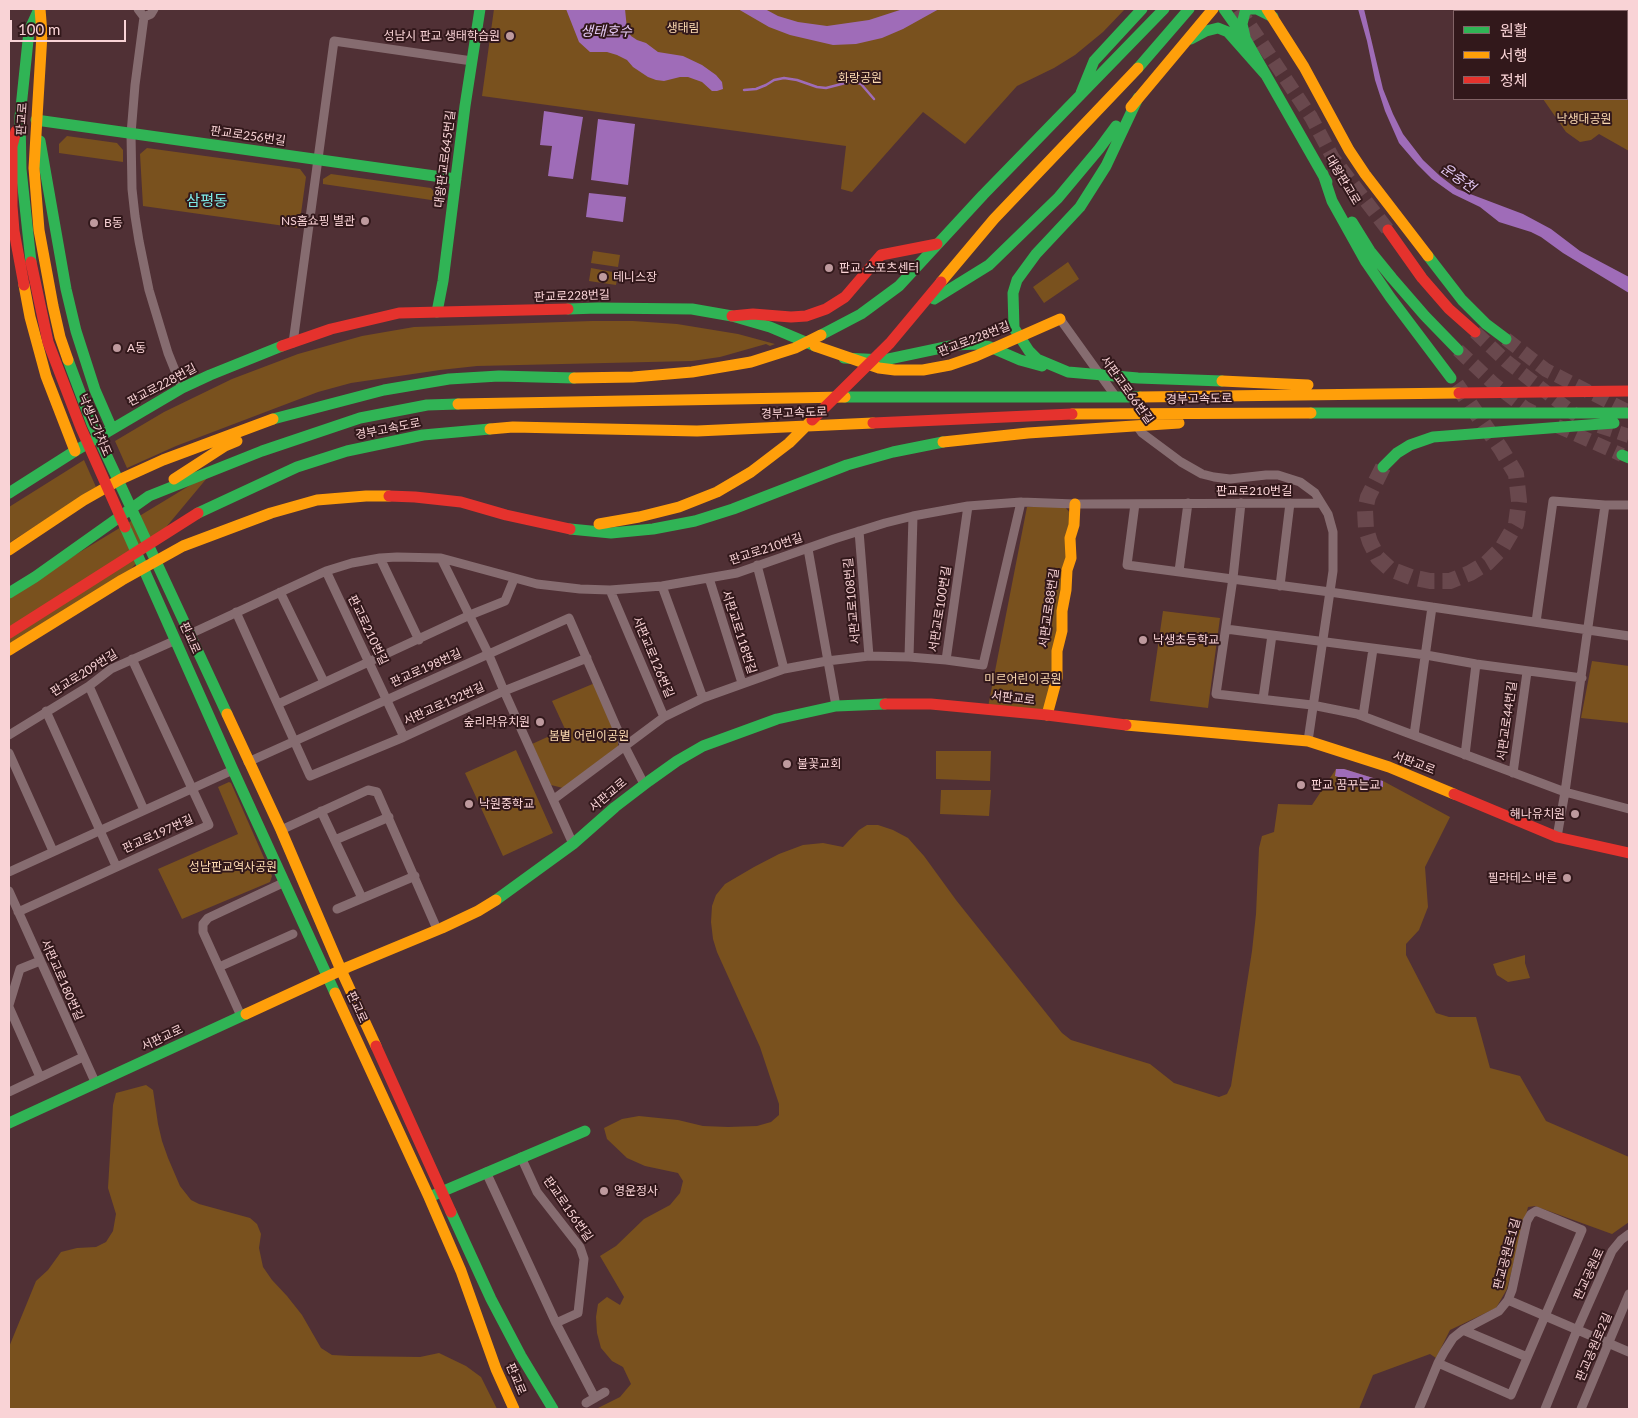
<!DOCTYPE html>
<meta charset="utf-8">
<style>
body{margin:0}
#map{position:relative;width:1638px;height:1418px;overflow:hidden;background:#503035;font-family:Lato,"Noto Sans KR",sans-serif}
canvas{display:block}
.frame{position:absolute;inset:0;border:10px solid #f9d3d6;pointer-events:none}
.legend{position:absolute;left:1453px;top:10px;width:175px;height:90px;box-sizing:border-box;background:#32181b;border:1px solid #826366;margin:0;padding:6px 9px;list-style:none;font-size:15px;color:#f9d3d6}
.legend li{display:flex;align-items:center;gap:10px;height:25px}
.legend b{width:25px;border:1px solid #826366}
.scale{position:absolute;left:10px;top:20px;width:116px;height:22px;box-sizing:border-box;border:2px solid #f9d3d6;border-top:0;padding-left:6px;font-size:15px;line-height:18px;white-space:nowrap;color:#f9d3d6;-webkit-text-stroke:4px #32181b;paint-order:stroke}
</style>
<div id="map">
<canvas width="1638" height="1418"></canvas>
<div class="frame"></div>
<ul class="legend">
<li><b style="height:6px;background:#30b455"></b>원활</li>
<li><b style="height:6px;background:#ff9f0a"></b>서행</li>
<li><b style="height:6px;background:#e5322d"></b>정체</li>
</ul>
<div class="scale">100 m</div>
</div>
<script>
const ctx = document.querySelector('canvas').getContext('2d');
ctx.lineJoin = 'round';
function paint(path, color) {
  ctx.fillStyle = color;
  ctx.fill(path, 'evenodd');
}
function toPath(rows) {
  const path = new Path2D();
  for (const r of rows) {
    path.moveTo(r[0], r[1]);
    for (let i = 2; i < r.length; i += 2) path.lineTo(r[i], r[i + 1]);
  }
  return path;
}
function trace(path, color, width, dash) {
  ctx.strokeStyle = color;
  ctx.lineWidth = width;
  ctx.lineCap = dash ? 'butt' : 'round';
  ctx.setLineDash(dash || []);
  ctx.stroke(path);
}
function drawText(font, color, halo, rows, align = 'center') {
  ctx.font = font + ' Lato,"Noto Sans KR",sans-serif';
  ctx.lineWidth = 4;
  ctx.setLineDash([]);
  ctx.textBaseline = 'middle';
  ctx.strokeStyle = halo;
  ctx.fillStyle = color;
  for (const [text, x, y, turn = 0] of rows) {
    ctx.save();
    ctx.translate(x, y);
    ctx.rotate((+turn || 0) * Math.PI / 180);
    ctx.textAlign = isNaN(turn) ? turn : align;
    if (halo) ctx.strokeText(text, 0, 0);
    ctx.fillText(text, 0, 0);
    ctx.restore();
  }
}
paint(toPath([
 [494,9,1125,9,1103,32,1075,55,1054,68,1017,86,965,144,923,112,852,192,841,189,846,146,482,96],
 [1519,9,1629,9,1629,151,1599,134,1591,140,1580,142,1566,132,1543,99,1627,99,1627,11,1520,11],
 [67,136,117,143,123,150,123,162,59,153,59,144],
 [147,148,300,169,306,177,299,228,143,206,140,154],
 [331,174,431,188,438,197,438,201,323,184,323,179],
 [593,251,620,255,618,267,591,263],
 [1068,262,1079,279,1044,303,1033,287],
 [591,268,618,273,616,285,589,281],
 [592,321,633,321,677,324,738,334,775,344,770,346,766,344,720,357,692,361,477,366,440,370,351,383,318,392,176,446,127,468,115,441,164,412,232,379,298,354,362,336,414,327],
 [84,460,96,487,9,543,9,507],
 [212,472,122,580,9,650,9,595],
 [1027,507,1065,507,1071,514,1050,703,1041,711,988,707],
 [1163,611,1220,618,1208,708,1150,701],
 [1592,661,1629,666,1629,723,1581,718],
 [595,683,618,739,618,748,563,788,551,785,532,744,565,729,552,701],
 [516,750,553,833,503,856,465,773],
 [936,751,991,751,990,781,936,779],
 [1336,769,1344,769,1383,781,1450,817,1425,867,1428,907,1419,930,1406,944,1406,955,1436,1013,1449,1017,1476,1017,1490,1068,1520,1076,1546,1121,1629,1157,1629,1222,1612,1234,1535,1206,1528,1207,1507,1289,1496,1308,1450,1330,1436,1358,1430,1354,1373,1375,1359,1409,596,1409,620,1397,631,1384,623,1367,612,1361,601,1348,597,1333,596,1317,598,1304,607,1297,620,1305,624,1297,600,1256,616,1246,644,1219,670,1205,680,1193,683,1181,678,1173,645,1166,627,1158,607,1139,604,1128,622,1119,639,1116,678,1120,703,1126,728,1127,757,1126,771,1122,779,1115,779,1104,760,1047,717,952,713,939,711,922,712,906,716,895,725,884,754,867,779,854,803,845,823,843,843,847,859,830,867,825,878,825,893,830,908,838,924,856,956,900,1062,1033,1071,1040,1150,1064,1174,1083,1219,1097,1227,1094,1231,1086,1252,951,1256,914,1259,848,1262,836,1274,832,1278,804,1312,805],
 [229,782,231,783,272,876,270,882,182,919,158,869,238,834,218,787],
 [941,790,991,790,989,816,940,814],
 [1525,955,1525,963,1530,978,1508,982,1497,975,1493,964],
 [146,1085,153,1090,158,1124,162,1141,168,1158,180,1186,191,1200,199,1204,250,1218,257,1224,261,1234,259,1248,263,1267,272,1280,287,1296,302,1315,321,1348,332,1355,350,1356,420,1357,439,1353,466,1366,481,1377,497,1409,9,1409,9,1347,36,1281,48,1270,61,1252,77,1248,96,1247,106,1242,113,1231,116,1214,108,1188,113,1105,116,1093]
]), '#79511e');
paint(toPath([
 [566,9,625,9,627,29,631,36,637,40,646,43,658,52,683,56,702,65,716,75,722,82,723,89,717,91,712,91,702,82,688,77,680,77,664,81,656,80,648,77,633,67,627,60,617,55,607,52,590,52,579,42],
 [738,9,765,9,778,16,798,22,827,26,869,20,903,9,939,9,903,29,882,38,856,44,833,45,790,35,769,27],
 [1358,9,1364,9,1383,89,1393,114,1403,134,1423,160,1440,176,1457,189,1523,214,1551,229,1580,251,1629,277,1629,293,1563,253,1541,237,1531,232,1499,222,1480,207,1453,194,1432,179,1417,164,1399,143,1385,111,1375,80,1367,41],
 [544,111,583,117,573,179,548,176,552,146,540,145],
 [598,119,635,124,628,185,591,180],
 [589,193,626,197,623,222,586,217],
 [1336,769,1344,769,1383,781,1383,787,1375,788,1335,776]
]), '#9f6cb8');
trace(toPath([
 [744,90,756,89,766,85,774,80,784,78,797,80,817,87,826,88,853,81,861,84,874,99]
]), '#9f6cb8', 2.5);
trace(toPath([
 [1239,9,1311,117,1333,158,1388,230],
 [1475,332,1506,361,1577,416],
 [1506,339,1546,370,1629,412],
 [1458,350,1494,384,1525,408,1537,414],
 [1557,426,1622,455],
 [1599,426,1629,436]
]), '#69484d', 14, [14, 7]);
trace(toPath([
 [1383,467,1368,497,1365,510,1366,529,1370,542,1378,558,1390,569,1411,577,1430,581,1450,581,1470,573,1487,563,1502,548,1516,524,1519,501,1516,474,1501,449,1456,384]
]), '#69484d', 16, [16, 8]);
trace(toPath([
 [138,9,144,17,135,85,131,134,132,189,135,216,139,241,149,290,168,353,182,388],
 [144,17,151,14,154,9],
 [1060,319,1116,397],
 [293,343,334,41,472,61],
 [1137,426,1142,433,1181,462,1202,474,1214,477,1230,479,1266,475,1278,475,1300,482,1315,493,1328,514,1333,532,1333,571,1308,741],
 [1241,503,1233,578,1216,694,1312,705,1357,714,1565,792,1629,809],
 [1135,504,1127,565,1330,592,1629,636],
 [859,531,869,656],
 [808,549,836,706],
 [380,558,419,640],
 [441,558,488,653,504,691,573,844],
 [757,565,784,669],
 [326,571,404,737],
 [1179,571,1188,503],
 [709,578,742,683],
 [662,586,703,698],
 [1280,586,1290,503],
 [610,590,664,717],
 [280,592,324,682],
 [236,612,310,776,404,737,504,691,587,658],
 [1536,622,1553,501,1605,505,1629,505],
 [1226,629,1426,655,1476,664,1582,678],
 [190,634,326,571,352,563,380,558,397,557,441,558,537,584,580,589,610,590,662,586,737,573,834,539,885,523,913,516,968,506,1021,502,1075,504,1321,503],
 [909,657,913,516],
 [946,660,968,506],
 [89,686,144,810],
 [1263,699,1272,635],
 [278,704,470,615,505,601,514,579],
 [46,711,116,866],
 [1363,716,1373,649],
 [9,735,89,686,111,669,176,640],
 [1414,735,1432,607],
 [9,753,53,851],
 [1465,755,1476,664],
 [248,762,569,618,625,747,644,784],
 [1513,773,1527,672],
 [554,799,664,717,703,698,784,669,827,661,869,656,909,657,946,660,983,665,1021,502],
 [321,811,362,898],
 [281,830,368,790,377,792,437,929],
 [1557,837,1565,792,1605,505],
 [335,840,389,817],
 [9,872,233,770],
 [9,891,96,1084],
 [337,909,415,876],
 [18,912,209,825,132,659],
 [219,967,293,934],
 [9,1005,20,969,40,961],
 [9,1007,40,1077],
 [241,1016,203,932,203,924,208,918,285,882],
 [9,1092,83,1057],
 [486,1172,556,1323,578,1313,584,1259,580,1247,537,1192,521,1157],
 [1508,1300,1629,1352],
 [556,1323,595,1398],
 [1463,1330,1527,1357],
 [586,1403,605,1392],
 [1419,1409,1438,1363,1444,1352,1453,1338,1463,1330,1499,1311,1508,1300,1512,1290,1527,1221,1531,1214,1536,1211,1582,1230,1511,1395,1438,1363],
 [1545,1409,1577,1330,1612,1251,1621,1240,1629,1234],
 [1581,1409,1629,1294]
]), '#866c70', 9);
trace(toPath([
 [1224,9,1246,40,1327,182],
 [1245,37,1242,24,1245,12,1248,9,1257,9,1273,17],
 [1191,39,1206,31,1218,28,1228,32,1266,75],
 [1138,68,1189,9],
 [1081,93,1094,61,1142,9],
 [1138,98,1106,166,1080,207,1036,254,1017,280,1013,293,1014,328,1029,351,1037,359,1068,372,1138,378,1222,381],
 [36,120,456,179],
 [40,141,66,289,76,331,95,390,112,429],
 [1323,174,1332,201,1366,262,1390,297,1451,378],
 [1352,222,1370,251,1392,278,1425,316,1458,350],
 [1428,256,1462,300,1486,324,1506,339],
 [31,262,21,169,20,117,29,31,39,9],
 [934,299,989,265,1058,198,1099,149,1116,126],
 [568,309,598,308,692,309,732,316,770,327,815,346],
 [437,312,443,281,465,106,480,9],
 [821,335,861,314,899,286,983,195,1164,9],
 [844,358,884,360,955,345,976,344,990,347,1020,360,1042,366],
 [68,360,92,424,227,714],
 [845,397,1140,397],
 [1311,413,1629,413],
 [273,419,384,390,449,379,499,376,574,378],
 [1622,455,1629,458],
 [1383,467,1397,453,1410,445,1433,437,1614,423],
 [9,493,75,451,182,388,210,375,282,346],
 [198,513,297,467,347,451,423,435,490,429],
 [125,527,233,770,335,993],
 [570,529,611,533,653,529,695,521,733,509,847,465,893,452,943,442],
 [9,593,35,577,149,496,262,451,360,418,427,405,458,404],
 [496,900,573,844,615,807,649,781,677,761,703,746,777,719,836,706,885,704],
 [9,1123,246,1014],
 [434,1195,585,1131],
 [451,1212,491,1299,521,1356,553,1409]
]), '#30b455', 11);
trace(toPath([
 [40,9,42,34,34,168,39,230,53,306,60,337,68,360],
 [1267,9,1304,67,1349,150,1365,174,1428,256],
 [1131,107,1213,9],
 [941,282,994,219,1138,68],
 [24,285,30,317,46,376,75,451],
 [815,346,879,368,895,370,923,370,950,365,976,356,1060,319],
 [574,378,633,377,692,372,751,362,795,348,821,335],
 [1222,381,1308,385],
 [1140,397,1459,393],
 [458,404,845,397],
 [1072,414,1311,413],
 [490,429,513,427,697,431,873,423],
 [943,442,1028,433,1179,423],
 [174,479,225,446,237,441],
 [599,524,639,517,679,507,717,492,751,472,789,443,812,420],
 [9,550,84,500,121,479,163,460,273,419],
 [9,650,122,580,183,546,271,513,317,500,366,496,389,496],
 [227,714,281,830,341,970,376,1046],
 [1047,715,1057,678,1057,651,1062,631,1062,611,1066,590,1067,570,1071,558,1070,538,1074,525,1075,504],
 [1126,725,1308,741,1389,767,1454,794],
 [335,993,429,1197,461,1271,496,1369,514,1409],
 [246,1014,348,967,442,928,478,911,496,900]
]), '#ff9f0a', 11);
trace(toPath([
 [16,131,12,146,12,206,14,231,24,285],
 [1388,230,1422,278,1449,309,1475,332],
 [31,262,48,342,81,428,125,527],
 [732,316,753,314,791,317,806,316,826,309,845,297,881,255,937,244],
 [282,346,331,329,399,313,568,309],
 [1459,393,1629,391],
 [812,420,890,343,941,282],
 [873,423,1072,414],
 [389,496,415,497,461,502,506,515,570,529],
 [9,633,198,513],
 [885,704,931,704,1047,715,1126,725],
 [1454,794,1557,837,1629,853],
 [376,1046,451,1212]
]), '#e5322d', 11);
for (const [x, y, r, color] of [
 [510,36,5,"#be9a9e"],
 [365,221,5,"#be9a9e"],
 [94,223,5,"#be9a9e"],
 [829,268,5,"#be9a9e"],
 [603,277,5,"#be9a9e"],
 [117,348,5,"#be9a9e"],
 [1143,640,5,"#be9a9e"],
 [540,722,5,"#be9a9e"],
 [787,764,5,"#be9a9e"],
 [1301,785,5,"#be9a9e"],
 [469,804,5,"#be9a9e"],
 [1575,814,5,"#be9a9e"],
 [1567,878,5,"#be9a9e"],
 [604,1191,5,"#be9a9e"]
]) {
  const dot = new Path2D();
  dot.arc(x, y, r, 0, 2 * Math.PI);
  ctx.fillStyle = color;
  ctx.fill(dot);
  trace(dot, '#32181b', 2);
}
drawText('12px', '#fcdab1', '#32181b', [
 ["생태림",683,28],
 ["화랑공원",860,78],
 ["낙생대공원",1584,119],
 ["미르어린이공원",1023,679],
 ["봄볕 어린이공원",589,736],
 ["성남판교역사공원",233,867]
]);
drawText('12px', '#f9d3d6', '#32181b', [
 ["성남시 판교 생태학습원",500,36,"right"],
 ["NS홈쇼핑 별관",355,221,"right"],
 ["B동",104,223],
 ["판교 스포츠센터",839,268],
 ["테니스장",613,277],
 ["A동",127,348],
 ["낙생초등학교",1153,640],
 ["숲리라유치원",530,722,"right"],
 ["불꽃교회",797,764],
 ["판교 꿈꾸는교",1311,785],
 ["낙원중학교",479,804],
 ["해나유치원",1565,814,"right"],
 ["필라테스 바른",1557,878,"right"],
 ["영운정사",614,1191]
], 'left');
drawText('12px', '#f9d3d6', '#32181b', [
 ["판교로",22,119,-87],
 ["판교로256번길",248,136,8],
 ["대왕판교로645번길",445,159,-83],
 ["대왕판교로",1343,180,59],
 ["판교로228번길",572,296,-2],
 ["판교로228번길",974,339,-21],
 ["판교로228번길",162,385,-28],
 ["서판교로66번길",1127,390,54],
 ["경부고속도로",1199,399,-1],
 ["경부고속도로",794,413,-2],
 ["낙생고가차도",95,425,67],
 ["경부고속도로",388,429,-11],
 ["판교로210번길",1254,491],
 ["판교로210번길",766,549,-18],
 ["서판교로108번길",852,601,-95],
 ["서판교로88번길",1049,608,-82],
 ["서판교로100번길",940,609,-81],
 ["판교로210번길",368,630,64],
 ["서판교로118번길",739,632,72],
 ["판교로",190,638,66],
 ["서판교로126번길",653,657,67],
 ["판교로198번길",426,668,-24],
 ["판교로209번길",84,673,-32],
 ["서판교로",1013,698,6],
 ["서판교로132번길",444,704,-24],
 ["서판교로44번길",1507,721,-82],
 ["서판교로",1414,763,21],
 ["서판교로",608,795,-40],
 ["판교로197번길",158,834,-24],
 ["서판교로180번길",62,980,66],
 ["판교로",357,1007,65],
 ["서판교로",162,1038,-25],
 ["판교로156번길",568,1209,55],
 ["판교공원로1길",1507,1254,-75],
 ["판교공원로",1589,1274,-65],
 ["판교공원로2길",1594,1347,-67],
 ["판교로",516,1379,67]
]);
drawText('italic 14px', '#e2c7f2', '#32181b', [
 ["생태호수",606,31],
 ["운중천",1458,178,35]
]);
drawText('15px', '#7de9e5', '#32181b', [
 ["삼평동",207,201]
]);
</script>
